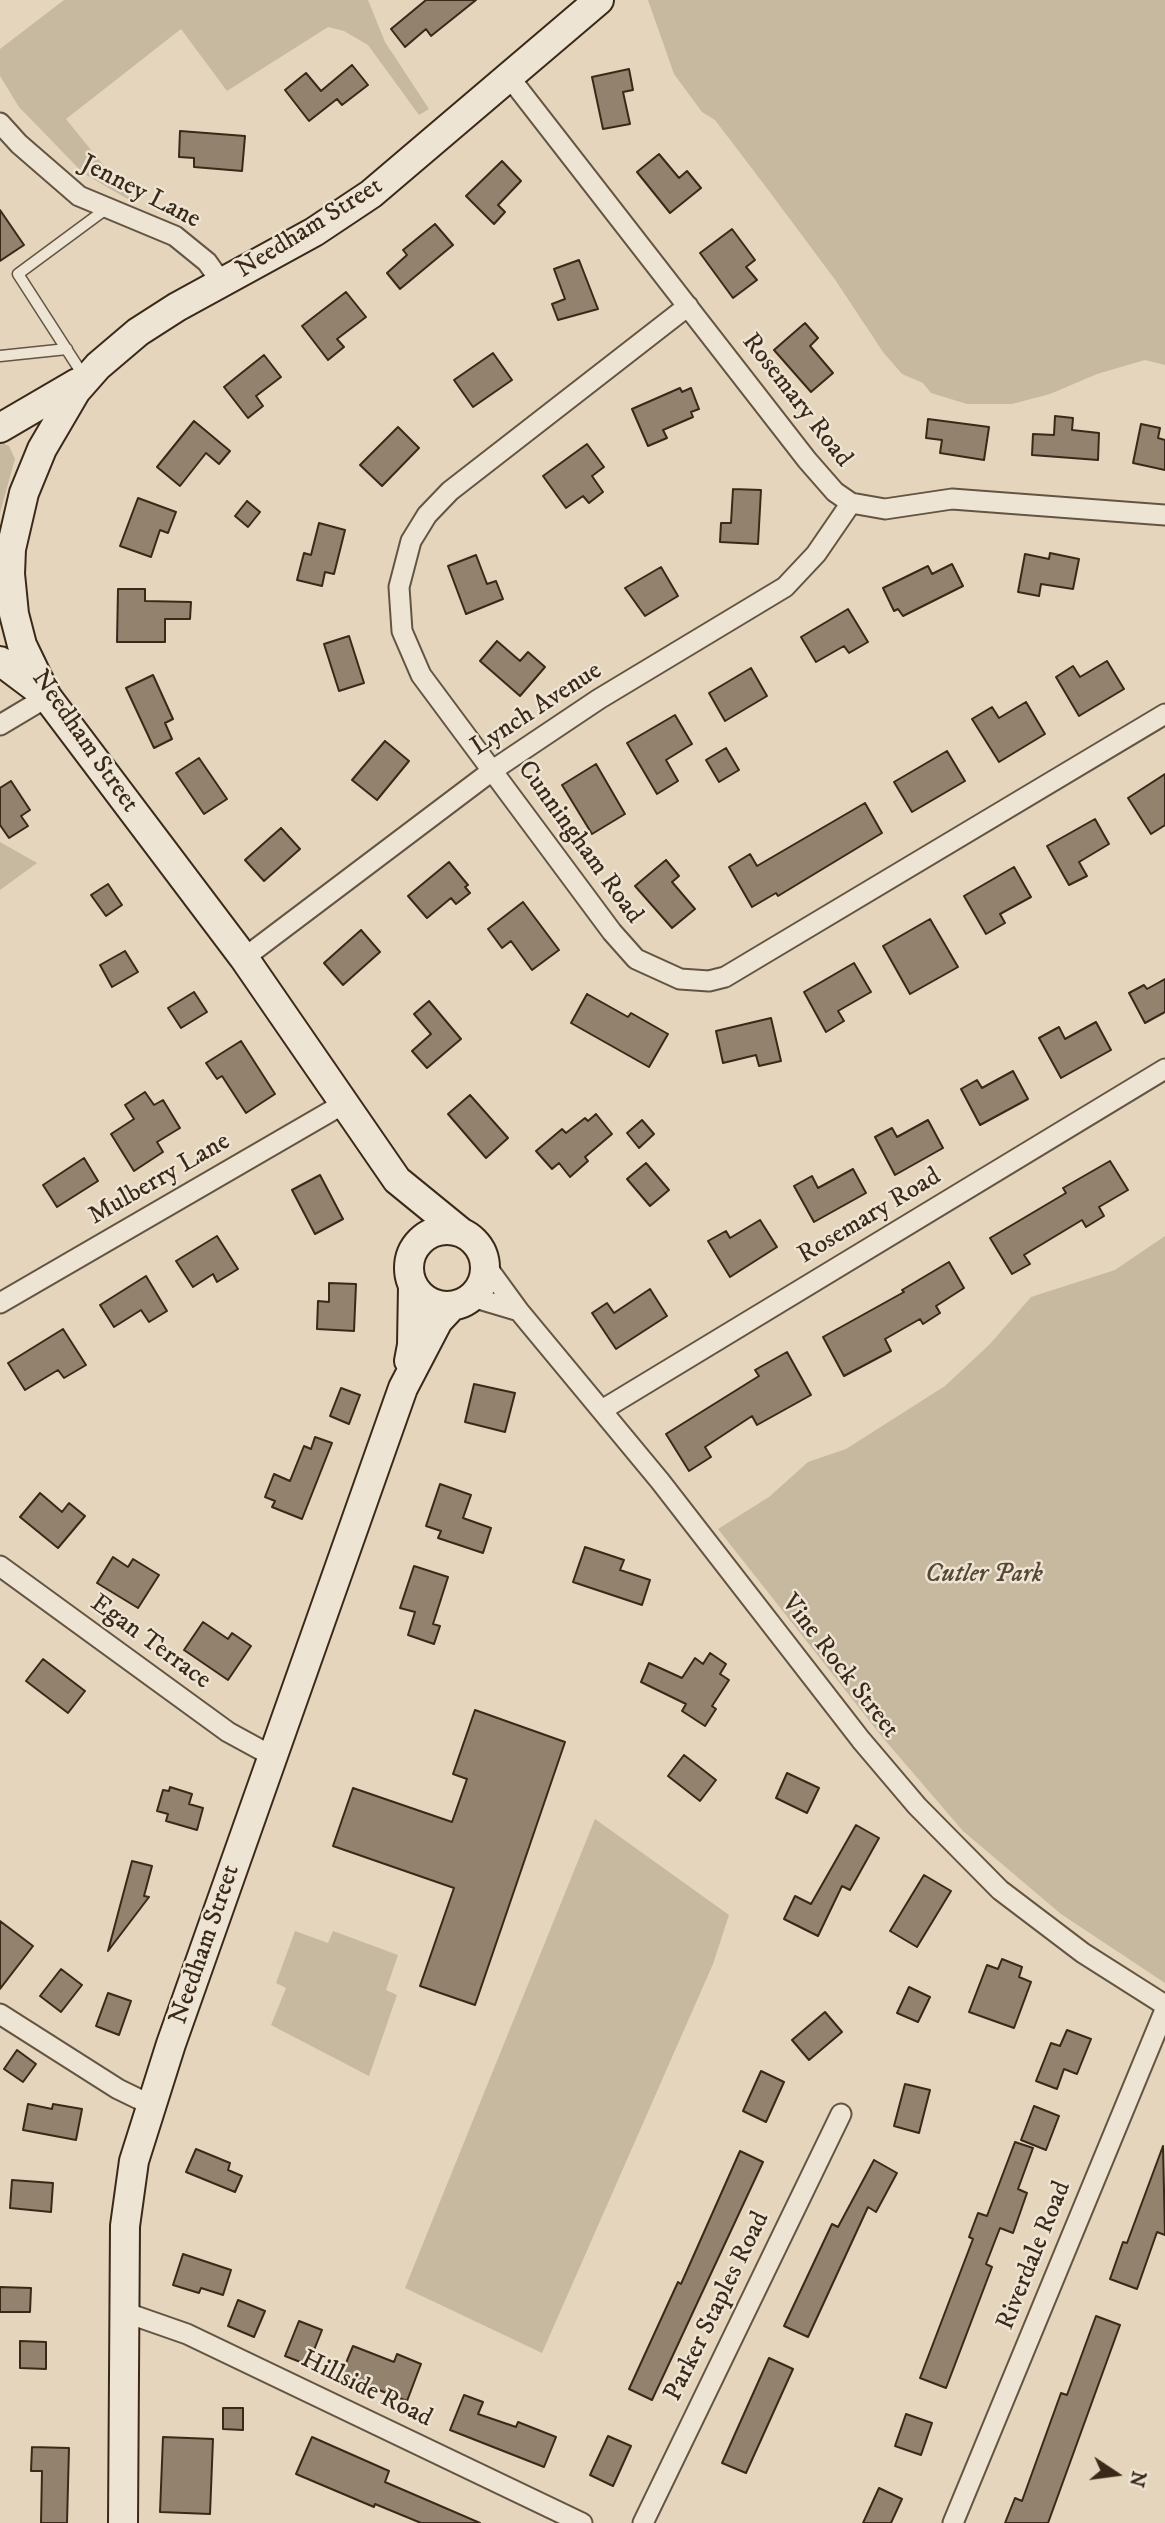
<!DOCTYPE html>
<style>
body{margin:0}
#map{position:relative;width:1165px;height:2523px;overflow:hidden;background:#e4d5bc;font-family:"IM FELL DW Pica",serif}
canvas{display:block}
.north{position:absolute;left:1081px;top:2439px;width:70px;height:70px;-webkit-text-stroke:5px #ede4d3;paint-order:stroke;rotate:103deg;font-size:19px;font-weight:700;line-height:28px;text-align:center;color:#3a2919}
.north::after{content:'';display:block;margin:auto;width:24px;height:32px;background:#3a2919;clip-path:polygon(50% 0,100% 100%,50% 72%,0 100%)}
</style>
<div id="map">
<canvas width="1165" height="2523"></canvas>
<div class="north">N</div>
</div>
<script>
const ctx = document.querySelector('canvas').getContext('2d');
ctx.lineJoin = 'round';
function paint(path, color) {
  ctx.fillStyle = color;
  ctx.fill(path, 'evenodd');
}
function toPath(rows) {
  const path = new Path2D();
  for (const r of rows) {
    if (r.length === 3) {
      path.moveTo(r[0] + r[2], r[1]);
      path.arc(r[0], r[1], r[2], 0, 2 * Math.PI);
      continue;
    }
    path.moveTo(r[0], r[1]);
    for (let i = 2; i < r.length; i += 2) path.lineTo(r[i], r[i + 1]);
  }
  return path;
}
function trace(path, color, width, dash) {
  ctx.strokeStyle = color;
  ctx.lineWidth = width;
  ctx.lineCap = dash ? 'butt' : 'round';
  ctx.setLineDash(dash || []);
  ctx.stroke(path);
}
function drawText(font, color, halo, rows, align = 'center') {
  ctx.font = font + ' "IM FELL DW Pica",serif';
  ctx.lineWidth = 5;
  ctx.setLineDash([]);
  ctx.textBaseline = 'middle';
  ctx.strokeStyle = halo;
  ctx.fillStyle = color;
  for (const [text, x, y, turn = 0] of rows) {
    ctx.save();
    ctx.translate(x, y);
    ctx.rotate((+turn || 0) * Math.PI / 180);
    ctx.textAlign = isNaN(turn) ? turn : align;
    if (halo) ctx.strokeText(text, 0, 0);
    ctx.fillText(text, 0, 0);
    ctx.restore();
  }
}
paint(toPath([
 [64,0,368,0,385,42,429,109,419,115,368,45,344,31,328,27,227,91,181,29,66,119,133,202,83,173,19,107,0,76,0,49],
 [648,0,1165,0,1165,365,1145,360,1097,374,1050,394,1012,404,967,404,931,393,923,383,902,374,883,352,836,281,766,187,715,120,702,112,674,74],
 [0,442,9,446,15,459,0,513],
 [0,842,37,863,0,890],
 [1165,1236,1165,1983,1061,1914,963,1831,883,1738,718,1529,769,1497,808,1462,846,1449,945,1386,990,1344,1031,1297,1115,1270],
 [595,1819,729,1915,713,1964,542,2353,405,2288],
 [295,1931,328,1943,333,1931,398,1955,386,1990,397,1995,369,2076,271,2025,286,1988,276,1983]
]), '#c7b8a0');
const building = toPath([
 [426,0,476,0,431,36,426,29,405,47,391,29,426,0],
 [352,65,368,85,342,105,337,99,309,121,285,90,306,73,321,91,352,65],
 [629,69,633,90,623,92,630,124,603,129,592,77,629,69],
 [180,131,245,136,242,171,194,167,194,158,179,157,180,131],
 [659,154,679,178,687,171,701,188,670,213,637,172,659,154],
 [502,161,521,181,498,205,505,212,494,224,466,196,502,161],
 [0,210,24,245,0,261,0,210],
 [435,224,453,245,400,289,387,273,407,255,403,250,435,224],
 [732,229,755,260,746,267,757,280,733,298,700,253,732,229],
 [579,260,598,309,558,320,552,304,565,299,554,269,579,260],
 [346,292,366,317,337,339,344,347,328,360,302,326,346,292],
 [805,323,818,338,810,346,833,373,811,392,774,350,805,323],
 [493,353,512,380,473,407,454,380,493,353],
 [264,355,281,377,256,396,263,406,248,418,224,387,264,355],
 [680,388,682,392,691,388,699,409,691,412,693,417,663,430,667,438,648,446,632,409,680,388],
 [1055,416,1073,418,1072,430,1099,433,1098,460,1032,455,1033,434,1054,435,1055,416],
 [928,419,989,427,984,460,940,453,942,440,926,438,928,419],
 [194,421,230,451,219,464,206,453,180,486,157,467,194,421],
 [1141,424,1160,428,1158,438,1165,440,1165,470,1133,463,1141,424],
 [398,427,419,448,382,486,360,465,398,427],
 [587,444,604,467,592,476,603,492,589,503,583,496,566,508,543,476,587,444],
 [733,489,761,490,758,544,720,542,721,523,731,523,733,489],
 [138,498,176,512,168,533,160,530,151,557,120,546,138,498],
 [247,501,260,512,248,527,235,516,247,501],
 [319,523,345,530,334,574,325,572,322,586,297,580,304,553,311,555,319,523],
 [1050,553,1079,559,1073,589,1041,584,1039,596,1018,592,1025,554,1049,559,1050,553],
 [476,555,487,584,496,581,503,599,466,614,448,566,476,555],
 [952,564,963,586,903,616,898,609,894,611,883,588,928,566,932,574,952,564],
 [661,567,678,596,645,616,625,588,661,567],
 [118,589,145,589,145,601,191,602,190,619,165,619,165,642,117,642,118,589],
 [848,609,868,642,849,653,844,646,816,662,801,637,848,609],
 [349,636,364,683,339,691,324,644,349,636],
 [497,641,520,661,528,652,545,667,520,696,480,661,497,641],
 [1107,661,1124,689,1079,716,1056,677,1073,666,1080,677,1107,661],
 [751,668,767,696,725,721,709,693,751,668],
 [153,675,173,719,165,723,172,739,154,748,126,688,153,675],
 [1026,702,1045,734,999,762,972,719,992,707,999,718,1026,702],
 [675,715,692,744,666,760,678,781,657,794,627,743,675,715],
 [385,741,409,761,377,800,352,780,385,741],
 [726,748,739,770,719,782,706,760,726,748],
 [947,751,965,781,912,812,894,782,947,751],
 [199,758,227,799,204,814,176,773,199,758],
 [596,764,625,814,592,834,562,785,596,764],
 [1165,774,1165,825,1151,834,1128,798,1165,774],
 [11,781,30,810,21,816,28,826,9,838,0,825,0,788,11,781],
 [865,803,882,833,778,896,776,893,752,907,729,867,750,854,757,866,865,803],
 [1095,819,1109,844,1079,862,1087,876,1069,885,1047,846,1095,819],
 [281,828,300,849,264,881,245,860,281,828],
 [666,860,679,876,672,882,695,909,672,928,635,886,666,860],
 [449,862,468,885,465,887,470,893,456,904,451,898,427,918,408,896,449,862],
 [1014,867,1031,897,1000,914,1005,923,986,934,964,896,1014,867],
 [108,884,122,905,106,916,91,895,108,884],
 [523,902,559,950,532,970,511,941,502,948,488,929,523,902],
 [930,919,958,967,910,994,883,946,930,919],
 [361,930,380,952,343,985,324,963,361,930],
 [125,951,138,972,112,987,100,965,125,951],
 [854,963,871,992,838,1011,844,1021,826,1032,804,992,854,963],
 [1165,979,1165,1012,1145,1023,1129,993,1144,985,1147,989,1165,979],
 [194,992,207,1012,181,1028,168,1008,194,992],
 [587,994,628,1017,631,1013,668,1034,649,1067,571,1023,587,994],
 [429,1001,461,1039,427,1068,412,1051,431,1034,414,1014,429,1001],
 [771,1018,781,1061,759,1066,756,1055,723,1063,716,1031,771,1018],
 [1096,1022,1111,1050,1061,1078,1039,1038,1059,1027,1065,1039,1096,1022],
 [241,1041,275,1094,246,1113,222,1076,217,1079,206,1063,241,1041],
 [1013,1071,1028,1099,980,1125,961,1089,977,1080,982,1088,1013,1071],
 [145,1092,154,1105,163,1100,180,1128,157,1142,163,1152,134,1171,111,1134,134,1119,125,1105,145,1092],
 [470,1095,508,1138,486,1158,448,1114,470,1095],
 [596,1114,612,1134,585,1157,588,1161,570,1177,559,1163,552,1169,536,1151,562,1129,566,1133,585,1118,588,1121,596,1114],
 [642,1120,654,1134,639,1148,627,1133,642,1120],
 [928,1120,943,1148,895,1175,875,1137,892,1128,897,1137,928,1120],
 [84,1158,98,1181,57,1207,43,1185,84,1158],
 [1110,1161,1128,1190,1099,1207,1104,1216,1086,1227,1082,1220,1024,1255,1030,1264,1012,1274,990,1238,1066,1193,1063,1188,1110,1161],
 [646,1163,669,1190,650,1206,627,1179,646,1163],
 [853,1169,866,1193,814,1222,794,1186,812,1176,818,1188,853,1169],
 [320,1175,343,1219,315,1234,292,1190,320,1175],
 [760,1220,777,1247,730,1277,708,1241,726,1231,730,1238,760,1220],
 [217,1236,238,1269,217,1282,213,1274,193,1287,176,1261,217,1236],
 [949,1262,964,1288,936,1306,940,1313,923,1324,920,1319,885,1339,891,1351,844,1376,823,1337,904,1292,902,1290,949,1262],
 [146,1276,167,1311,149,1322,141,1310,114,1327,100,1305,146,1276],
 [329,1283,356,1284,354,1331,317,1329,318,1301,329,1302,329,1283],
 [650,1289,667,1316,616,1349,592,1313,607,1303,614,1313,650,1289],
 [63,1329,86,1365,64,1378,58,1370,25,1390,8,1363,63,1329],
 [787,1352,811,1395,757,1425,752,1416,705,1447,711,1457,689,1471,666,1434,759,1376,755,1370,787,1352],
 [474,1384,515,1393,505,1432,465,1422,474,1384],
 [341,1388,360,1395,349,1424,330,1416,341,1388],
 [315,1437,332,1443,302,1519,272,1507,275,1501,265,1497,274,1474,290,1481,304,1446,311,1449,315,1437],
 [440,1484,471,1495,463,1518,491,1528,483,1553,438,1538,441,1531,426,1526,440,1484],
 [40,1493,62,1512,69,1503,85,1516,58,1548,20,1517,40,1493],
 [585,1547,624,1560,620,1570,650,1580,642,1605,573,1582,585,1547],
 [113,1557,128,1567,133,1559,159,1575,138,1608,97,1583,113,1557],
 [414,1566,448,1577,433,1624,440,1626,434,1644,408,1635,415,1612,400,1608,414,1566],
 [203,1622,228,1639,232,1633,251,1646,228,1680,184,1650,203,1622],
 [710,1653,726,1664,720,1674,729,1680,712,1706,716,1709,705,1726,682,1711,686,1704,641,1682,649,1663,682,1678,695,1658,703,1664,710,1653],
 [43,1659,85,1691,68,1713,26,1681,43,1659],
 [475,1710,565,1742,475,2005,420,1986,454,1888,333,1846,353,1788,452,1822,467,1779,453,1774,475,1710],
 [684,1755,716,1780,700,1801,668,1776,684,1755],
 [787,1773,819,1788,807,1813,776,1798,787,1773],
 [170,1787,192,1794,189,1804,203,1808,197,1830,166,1821,168,1814,157,1811,163,1790,169,1791,170,1787],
 [856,1825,879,1838,850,1890,842,1886,818,1936,784,1919,795,1896,811,1904,856,1825],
 [132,1861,152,1866,144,1896,149,1897,108,1951,132,1861],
 [924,1875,951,1891,917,1947,890,1931,924,1875],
 [0,1921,33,1946,0,1989,0,1921],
 [1002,1959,1022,1967,1019,1977,1031,1982,1014,2028,969,2012,987,1965,998,1969,1002,1959],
 [61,1969,82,1985,61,2012,40,1996,61,1969],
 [909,1987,930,1997,918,2022,897,2013,909,1987],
 [108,1993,131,2001,119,2035,96,2026,108,1993],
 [825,2012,842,2032,809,2060,792,2040,825,2012],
 [1067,2030,1091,2039,1077,2074,1064,2069,1057,2089,1036,2081,1051,2043,1060,2046,1067,2030],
 [17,2050,36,2064,23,2082,4,2069,17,2050],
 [761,2071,784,2082,766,2122,743,2111,761,2071],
 [905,2084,930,2090,919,2133,894,2126,905,2084],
 [28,2104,52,2109,53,2104,82,2109,76,2140,23,2130,28,2104],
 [1034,2106,1059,2116,1046,2150,1021,2140,1034,2106],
 [1015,2142,1033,2148,1018,2189,1027,2193,1013,2233,1000,2228,986,2264,992,2267,946,2388,920,2378,973,2239,969,2237,978,2213,987,2216,1015,2142],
 [1163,2146,1165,2235,1157,2232,1137,2289,1110,2279,1123,2242,1127,2243,1163,2146],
 [196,2149,230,2163,228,2170,242,2176,235,2192,186,2172,196,2149],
 [740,2151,763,2162,652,2400,629,2389,678,2282,681,2284,740,2151],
 [874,2160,897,2173,876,2212,868,2207,808,2337,784,2326,832,2224,838,2227,874,2160],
 [12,2180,53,2183,51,2212,10,2208,12,2180],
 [183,2254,231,2270,223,2295,201,2288,199,2293,173,2285,183,2254],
 [0,2287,31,2288,30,2312,0,2312,0,2287],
 [238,2300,265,2311,254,2337,228,2326,238,2300],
 [1096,2316,1120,2325,1048,2523,1005,2523,1015,2498,1022,2501,1061,2393,1067,2395,1096,2316],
 [299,2321,322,2330,308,2365,285,2356,299,2321],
 [20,2341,46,2342,46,2369,20,2368,20,2341],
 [353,2346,394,2362,397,2354,421,2364,407,2401,366,2385,364,2390,339,2380,353,2346],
 [769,2358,793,2369,746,2473,722,2463,769,2358],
 [464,2395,483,2402,478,2414,516,2427,518,2422,556,2437,544,2467,450,2430,464,2395],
 [223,2408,243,2408,243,2430,223,2429,223,2408],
 [906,2414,932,2423,921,2455,895,2446,906,2414],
 [608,2436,631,2446,613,2486,590,2475,608,2436],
 [163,2437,213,2439,210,2514,160,2512,163,2437],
 [312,2437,389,2471,385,2482,480,2523,421,2523,375,2504,374,2507,296,2474,312,2437],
 [32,2447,69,2448,67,2523,41,2523,42,2471,31,2471,32,2447],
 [879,2488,902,2499,891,2523,863,2523,879,2488]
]);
paint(building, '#92826e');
trace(building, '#3a2919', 2);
const lane = toPath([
 [0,356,67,349],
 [85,378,18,274,106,209]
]);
const street = toPath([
 [510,78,807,460,835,492,851,503,885,509,952,499,1165,515],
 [0,123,19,144,79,196,175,236,207,262,222,283],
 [688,306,450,491,427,515,411,541,399,587,402,631,421,675,612,932,636,959,680,979,709,981,725,977,1165,714],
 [0,725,47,697],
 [244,958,493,770,599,699,785,587,816,554,851,503],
 [484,1263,519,1311,660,1481,861,1740,917,1806,1000,1890,1083,1953,1165,2005],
 [472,1297,519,1311],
 [0,1303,345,1103],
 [602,1410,1165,1069],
 [0,1566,228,1732,272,1756],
 [0,2014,118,2089,151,2105],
 [124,2312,187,2334,582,2523],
 [643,2523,841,2114],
 [953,2523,1165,2010]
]);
const secondary = toPath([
 [0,428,77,383],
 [0,661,40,691],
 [447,1268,38],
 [462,1233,397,1180,244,958,47,697,22,645,14,614,10,574,11,549,24,493,42,449,76,391,98,366,138,332,177,307,314,232,371,194,599,0],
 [409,1361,412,1345,413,1286],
 [123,2523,125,2226,134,2161,171,2044,403,1388,438,1321,452,1306]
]);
trace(lane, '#645442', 13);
trace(street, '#645442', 23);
trace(secondary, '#3a2919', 32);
trace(lane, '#ede4d3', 10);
trace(street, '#ede4d3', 19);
trace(secondary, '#ede4d3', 28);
drawText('26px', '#3a2919', '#ede4d3', [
 ["Jenney Lane",140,193,27],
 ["Needham Street",310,229,-32],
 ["Rosemary Road",796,401,52],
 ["Lynch Avenue",537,710,-33],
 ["Needham Street",84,742,55],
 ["Cunningham Road",579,843,54],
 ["Mulberry Lane",160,1180,-30],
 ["Rosemary Road",870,1217,-31],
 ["Egan Terrace",150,1643,36],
 ["Vine Rock Street",839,1667,52],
 ["Needham Street",206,1945,-71],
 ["Riverdale Road",1035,2256,-68],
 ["Parker Staples Road",718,2307,-64],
 ["Hillside Road",366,2390,26]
]);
drawText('italic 26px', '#564634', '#ede4d3', [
 ["Cutler Park",984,1576]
]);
</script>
